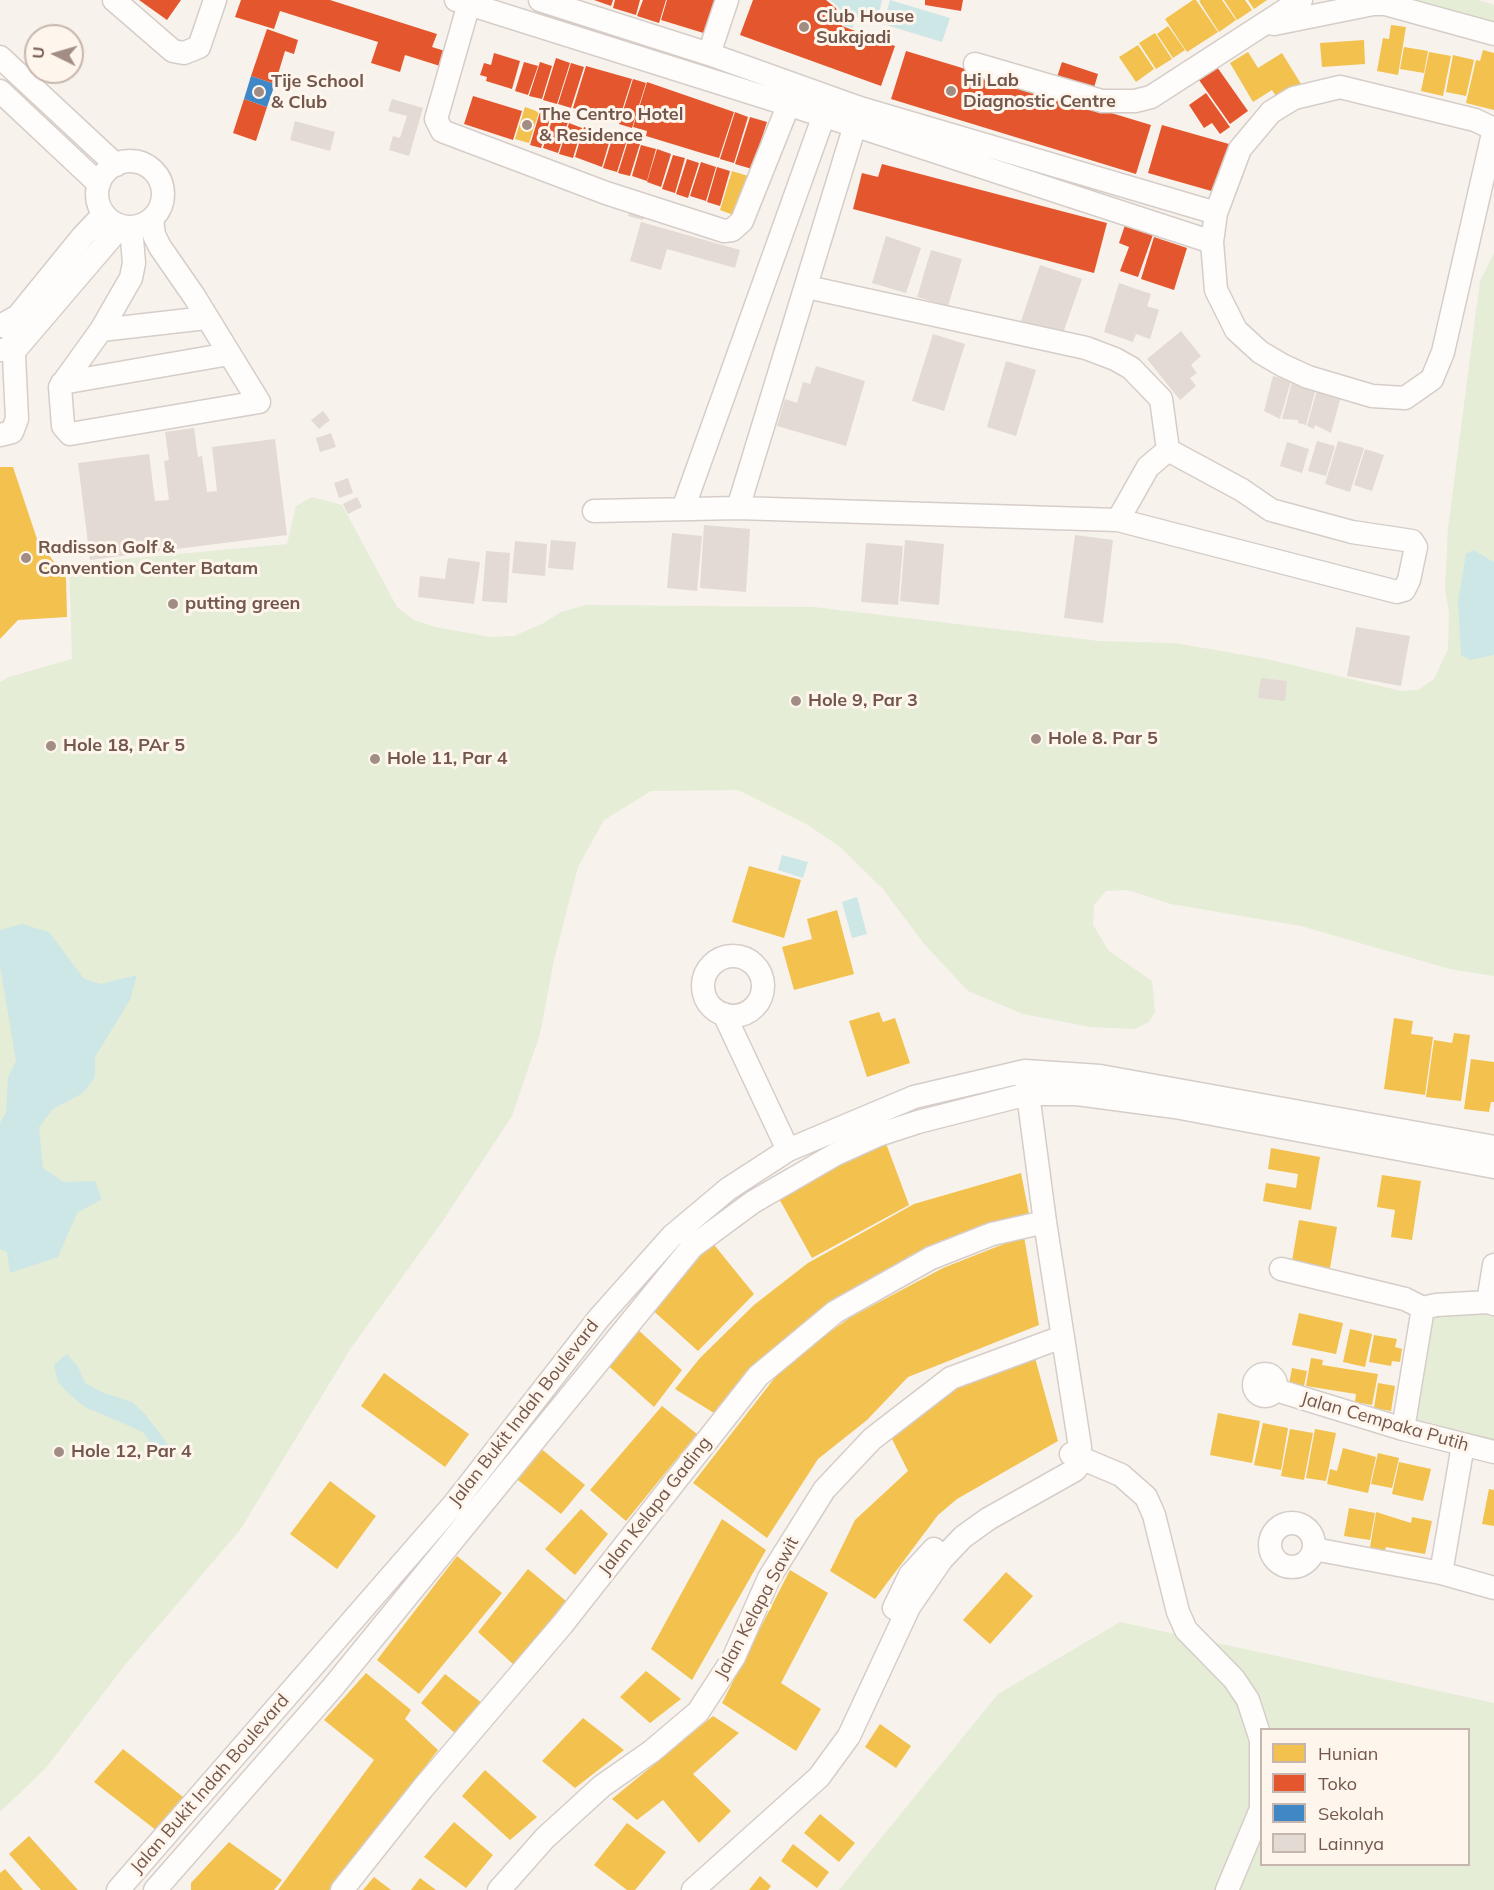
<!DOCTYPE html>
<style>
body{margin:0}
#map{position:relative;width:1494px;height:1890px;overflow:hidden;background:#f7f2ec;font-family:Mulish,sans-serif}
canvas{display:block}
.legend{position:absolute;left:1260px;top:1728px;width:210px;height:138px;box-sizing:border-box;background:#fef6ed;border:2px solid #c7b6ad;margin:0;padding:8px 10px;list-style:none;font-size:18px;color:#74574c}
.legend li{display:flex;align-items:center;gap:12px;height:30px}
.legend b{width:30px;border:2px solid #c7b6ad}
.north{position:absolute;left:24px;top:24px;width:60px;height:60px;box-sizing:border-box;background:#fef6ed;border:2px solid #c7b6ad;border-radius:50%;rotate:275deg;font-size:16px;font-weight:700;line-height:24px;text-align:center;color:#74574c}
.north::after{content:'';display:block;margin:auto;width:21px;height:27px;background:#a28d84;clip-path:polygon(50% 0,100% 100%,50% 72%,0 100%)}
</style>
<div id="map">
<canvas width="1494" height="1890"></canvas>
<ul class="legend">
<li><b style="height:16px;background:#f2c14e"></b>Hunian</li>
<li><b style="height:16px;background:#e4572e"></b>Toko</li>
<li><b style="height:16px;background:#3f88c5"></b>Sekolah</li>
<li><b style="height:16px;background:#e3dad3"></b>Lainnya</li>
</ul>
<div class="north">U</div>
</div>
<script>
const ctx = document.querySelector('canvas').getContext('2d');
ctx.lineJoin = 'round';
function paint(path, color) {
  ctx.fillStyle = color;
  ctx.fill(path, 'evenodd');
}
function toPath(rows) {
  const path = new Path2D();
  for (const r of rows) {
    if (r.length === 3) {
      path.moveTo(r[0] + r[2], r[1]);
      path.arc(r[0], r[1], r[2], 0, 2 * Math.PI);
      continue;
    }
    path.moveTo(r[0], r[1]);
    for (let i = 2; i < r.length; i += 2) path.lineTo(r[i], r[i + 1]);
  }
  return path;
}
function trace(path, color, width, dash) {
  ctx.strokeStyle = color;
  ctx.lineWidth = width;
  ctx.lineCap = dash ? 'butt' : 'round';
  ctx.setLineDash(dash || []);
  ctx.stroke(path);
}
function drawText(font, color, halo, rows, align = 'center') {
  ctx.font = font + ' Mulish,sans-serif';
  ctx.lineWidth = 6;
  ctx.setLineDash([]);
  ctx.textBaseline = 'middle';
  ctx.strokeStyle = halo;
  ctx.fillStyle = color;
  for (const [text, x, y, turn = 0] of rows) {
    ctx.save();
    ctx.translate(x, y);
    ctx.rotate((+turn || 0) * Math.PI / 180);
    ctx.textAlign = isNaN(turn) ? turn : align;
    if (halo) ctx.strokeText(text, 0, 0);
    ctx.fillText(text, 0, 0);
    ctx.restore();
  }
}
paint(toPath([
 [1381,0,1479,0,1494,5,1494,28],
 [1494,253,1494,976,1450,969,1301,926,1171,904,1127,890,1106,891,1094,905,1093,925,1109,951,1152,981,1155,1012,1149,1022,1135,1029,1091,1027,1023,1014,968,991,925,945,882,888,839,846,806,824,738,790,651,791,604,820,578,867,554,960,540,1034,512,1116,442,1222,351,1348,240,1530,125,1665,45,1769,0,1812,0,682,9,677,72,659,69,564,287,544,296,506,312,497,342,505,397,607,414,620,435,627,490,637,514,636,542,624,561,612,586,605,814,607,1099,641,1175,643,1267,659,1401,691,1418,690,1434,679,1448,649,1449,613,1445,589,1448,528,1480,281],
 [1433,1298,1494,1309,1494,1449,1403,1428],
 [1120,1622,1494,1703,1494,1890,839,1890,998,1694],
 [1262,1730,1468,1730,1468,1864,1262,1864]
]), '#e5edd7');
paint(toPath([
 [830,0,882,0,877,22,855,17,853,28,844,26,839,8],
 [890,0,950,18,942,42,883,24],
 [1473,550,1494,562,1494,655,1470,660,1461,655,1458,601,1466,554],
 [782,855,808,862,803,878,778,870],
 [857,897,867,934,852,938,842,902],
 [22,924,49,932,84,979,101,984,137,975,130,1000,95,1057,95,1077,83,1093,53,1109,39,1127,43,1168,64,1182,95,1181,102,1199,77,1213,58,1257,10,1273,7,1252,0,1249,0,1123,6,1112,8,1077,16,1061,0,966,0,930],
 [67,1354,78,1367,85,1383,104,1393,132,1402,145,1414,172,1450,167,1455,154,1448,143,1432,85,1407,69,1394,58,1382,54,1365]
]), '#cde7e7');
paint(toPath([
 [1193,0,1196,0,1218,32,1187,52,1165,19],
 [1201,0,1222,0,1236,20,1219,32,1199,1],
 [1224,0,1245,0,1252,10,1237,20],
 [1248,0,1267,0,1254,9],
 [1391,25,1406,27,1398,75,1377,71,1383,38,1389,39],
 [1168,26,1185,50,1173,58,1157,34],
 [1155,33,1172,59,1156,69,1139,43],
 [1364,40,1365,64,1322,67,1320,43],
 [1138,45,1154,69,1136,82,1119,57],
 [1404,47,1428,51,1424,73,1400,69],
 [1483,50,1494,53,1494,110,1466,103,1476,60,1480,61],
 [1248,52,1258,68,1282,53,1301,84,1287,93,1280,103,1272,90,1253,102,1230,63],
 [1429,52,1451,56,1443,96,1421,91],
 [1453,55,1474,60,1466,96,1446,92],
 [525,107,539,112,529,143,515,139],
 [732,171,748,176,736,216,720,210],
 [0,467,13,467,37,539,66,578,67,617,18,620,0,639],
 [749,866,801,880,784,938,732,922],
 [837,910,854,974,794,990,782,947,812,939,807,919],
 [879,1012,883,1022,895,1018,910,1063,867,1077,849,1021],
 [1394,1018,1413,1021,1411,1034,1433,1037,1425,1095,1384,1089],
 [1454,1033,1470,1035,1461,1101,1426,1097,1434,1040,1452,1043],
 [1471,1059,1494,1062,1494,1102,1491,1102,1489,1112,1464,1109],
 [884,1138,909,1205,812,1258,777,1195],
 [1271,1148,1320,1157,1311,1210,1263,1201,1266,1183,1296,1188,1298,1174,1268,1169],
 [1021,1173,1029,1214,940,1241,836,1299,758,1362,714,1413,675,1389,700,1358,754,1305,808,1263,914,1204],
 [1382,1175,1421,1181,1412,1240,1391,1237,1395,1210,1377,1207],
 [1299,1220,1337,1227,1330,1268,1292,1261],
 [1024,1236,1039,1325,908,1377,867,1420,818,1459,767,1538,693,1483,787,1362,851,1317,943,1268],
 [711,1241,754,1294,698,1351,648,1306],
 [1299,1313,1343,1323,1336,1354,1292,1345],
 [635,1327,682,1370,654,1407,603,1361],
 [1350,1329,1372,1334,1365,1367,1343,1362],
 [1374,1335,1397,1339,1395,1347,1402,1349,1400,1362,1392,1361,1391,1366,1369,1362],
 [1035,1358,1058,1441,957,1499,938,1515,875,1599,830,1571,855,1520,908,1471,891,1437,954,1386],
 [1311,1358,1323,1360,1322,1365,1378,1374,1372,1405,1355,1402,1356,1394,1306,1386],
 [1292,1368,1307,1371,1304,1386,1289,1384],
 [384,1373,469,1434,445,1467,361,1406],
 [1378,1383,1395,1386,1391,1411,1374,1408],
 [662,1406,697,1434,626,1521,590,1490],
 [1218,1413,1260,1421,1252,1463,1210,1455],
 [1263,1423,1288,1428,1281,1470,1254,1465],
 [1290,1429,1313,1433,1304,1480,1281,1476],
 [1315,1429,1336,1433,1326,1481,1306,1478],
 [539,1447,585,1485,561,1514,514,1477],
 [1343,1448,1376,1457,1368,1493,1327,1484,1330,1469,1337,1471],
 [1378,1453,1399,1458,1392,1488,1371,1484],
 [1399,1462,1431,1469,1423,1501,1392,1494],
 [330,1481,376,1516,337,1569,290,1534],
 [1489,1489,1494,1490,1494,1526,1482,1524],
 [1349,1508,1375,1513,1370,1540,1344,1536],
 [581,1509,608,1534,575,1575,545,1549],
 [1376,1512,1411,1523,1412,1517,1432,1521,1425,1554,1386,1547,1384,1555,1369,1553],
 [722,1519,766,1550,692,1680,651,1649],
 [457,1556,502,1593,419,1694,377,1660],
 [528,1569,566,1601,514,1665,478,1632],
 [790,1570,828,1593,781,1683,821,1709,796,1751,722,1703],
 [1006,1572,1033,1596,990,1644,963,1620],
 [646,1671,681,1699,650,1723,620,1697],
 [366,1673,411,1710,405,1719,438,1750,329,1890,278,1890,374,1760,324,1720],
 [445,1674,483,1704,457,1735,421,1703],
 [713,1716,739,1733,693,1774,731,1811,699,1843,663,1800,637,1820,612,1799],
 [583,1718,624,1750,575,1788,542,1761],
 [880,1724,911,1746,896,1768,865,1747],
 [123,1749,188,1801,161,1834,94,1782],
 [485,1770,537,1817,510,1840,462,1796],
 [820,1814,855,1843,839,1862,804,1833],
 [454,1822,493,1855,466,1888,424,1857],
 [627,1823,666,1852,635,1890,627,1890,594,1865],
 [29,1836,78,1890,41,1890,9,1854],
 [229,1842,282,1880,274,1890,191,1890,191,1883],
 [793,1844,829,1872,817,1888,781,1861],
 [5,1869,23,1890,0,1890,0,1873],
 [760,1876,771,1886,768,1890,749,1890],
 [374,1877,391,1890,363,1890],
 [420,1878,436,1890,411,1890]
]), '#f2c14e');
paint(toPath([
 [139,0,181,0,167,20],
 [241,0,330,0,437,34,432,47,445,51,440,66,405,55,400,72,371,63,378,42,280,11,274,29,235,17],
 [594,0,613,0,611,6],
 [615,0,640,0,636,15,613,8],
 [643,0,666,0,659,23,637,16],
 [667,0,721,0,710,35,661,20],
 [753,0,826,0,836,8,842,26,895,46,881,86,740,35],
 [925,0,963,0,961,11,925,5],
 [267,29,298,40,294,54,285,51,275,84,251,76],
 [906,51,1151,125,1136,174,891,99],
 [494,53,520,61,512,89,486,81,487,77,480,75,484,63,491,65],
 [556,58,570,63,557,104,543,100],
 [524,62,538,66,528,95,515,91],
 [540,62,552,66,542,99,529,96],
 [1062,62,1098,74,1093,91,1056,80],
 [571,63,584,67,571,108,558,104],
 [586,66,632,79,618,123,573,108],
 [1217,67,1248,111,1230,124,1199,80],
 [633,79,646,83,632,128,619,124],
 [647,82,734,112,719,158,705,154,713,129,705,154,646,136,647,131,633,127],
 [1206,93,1230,127,1220,134,1212,123,1204,128,1189,105],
 [473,96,522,111,513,140,464,124],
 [244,99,267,107,256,141,233,133],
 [540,112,551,116,541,148,530,145],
 [735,112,748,117,734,163,720,159],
 [553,117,568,122,558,153,543,148],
 [750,117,767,122,752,169,735,164],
 [569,123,582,128,573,158,559,154],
 [1162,125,1229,144,1215,192,1148,173],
 [584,127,611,136,602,167,575,157],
 [613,136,627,140,617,172,603,168],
 [628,141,640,144,630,176,618,173],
 [641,145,656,149,647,181,632,176],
 [657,149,671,154,661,187,647,182],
 [673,155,685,158,675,193,662,189],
 [687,159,699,163,688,198,676,194],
 [701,162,716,167,706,201,690,196],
 [882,164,1107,223,1094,273,853,209,862,173,878,177],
 [717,167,730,171,720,206,707,202],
 [1127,219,1155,229,1138,277,1120,271,1129,247,1119,243],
 [1154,237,1187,248,1174,290,1141,279]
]), '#e4572e');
paint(toPath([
 [251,76,275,84,267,107,244,99]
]), '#3f88c5');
paint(toPath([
 [392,99,423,108,409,156,389,150,393,136,400,138,407,116,388,111],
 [295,121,335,132,330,151,290,140],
 [631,207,646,210,643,220,628,216],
 [641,222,740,250,735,268,667,249,661,270,630,261],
 [886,236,921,248,906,293,872,283],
 [931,250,962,259,948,306,917,297],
 [1040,265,1082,279,1062,336,1021,321],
 [1119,283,1151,294,1147,306,1159,310,1150,339,1136,334,1133,342,1104,332],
 [1181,331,1201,356,1191,365,1197,373,1190,378,1196,386,1180,400,1147,359],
 [933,334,965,344,944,411,912,401],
 [1006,361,1036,370,1016,436,987,427],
 [816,366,865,381,846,446,777,426,785,399,797,403,803,382,810,384],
 [1273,376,1291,381,1280,419,1264,411],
 [1292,382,1316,388,1306,425,1298,423,1298,420,1282,419],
 [1317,390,1341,396,1331,433,1315,425,1314,429,1307,426],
 [323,411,330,420,319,429,311,420],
 [194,428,198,457,202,456,207,492,217,491,212,447,275,439,287,535,90,560,78,463,149,454,155,501,169,500,164,461,169,460,165,432],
 [331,433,336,447,320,452,316,438],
 [1317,441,1335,446,1326,476,1308,471],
 [1338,441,1364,448,1350,492,1325,484],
 [1287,442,1309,449,1302,473,1280,466],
 [1365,449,1384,455,1372,491,1354,485],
 [348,478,353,493,339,498,334,483],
 [357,497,362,507,348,514,343,504],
 [704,525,750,529,746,592,700,588],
 [672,533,702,536,697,591,667,588],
 [1075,535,1113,540,1103,623,1064,618],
 [551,540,576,542,573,570,548,568],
 [905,540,944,544,939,605,900,601],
 [515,541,547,544,545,576,512,573],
 [866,543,903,546,898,605,861,602],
 [486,551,510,553,507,603,482,601],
 [448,558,480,562,474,604,418,597,420,576,445,579],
 [1356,627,1410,636,1401,686,1347,676],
 [1261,678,1287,681,1285,701,1258,698]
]), '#e3dad3');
const minor = toPath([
 [114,0,173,51,184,53,199,47,215,0],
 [456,0,866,129,1212,242],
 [470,0,436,119,442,131,606,193,724,231,732,230,742,221,794,91],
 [540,0,709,54,860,108,1216,213],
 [1274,24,1373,4,1385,4,1494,34],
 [709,54,727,0],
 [0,57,116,165],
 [975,64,1102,101,1135,101,1151,97,1301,0],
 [0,91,99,184],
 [1494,129,1475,120,1340,87,1294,98,1271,112,1240,149,1216,213,1212,242,1216,290,1236,330,1260,352,1282,365,1308,377,1372,396,1405,398,1432,379,1443,352,1494,129],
 [130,194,33],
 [131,227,134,263,131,278,101,330,60,387,63,426,70,434,259,402,194,296,160,247,154,235,152,219],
 [807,287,1086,348,1115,359,1131,368,1161,399,1168,450],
 [0,326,18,316,83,236,104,214],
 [101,330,206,318],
 [0,350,16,349,121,226],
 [62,383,229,354],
 [0,435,12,432,17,419,13,335],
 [738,508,859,112],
 [683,509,828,104],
 [594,511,738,508,1118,520,1397,592,1404,590,1409,580,1416,547,1412,541,1352,532,1271,510,1242,490,1168,450],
 [1118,520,1148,467,1168,450],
 [733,986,30],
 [724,1014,788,1150],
 [1281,1269,1405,1299,1423,1308,1436,1305,1488,1302,1494,1304],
 [1488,1302,1494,1265],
 [1265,1385,11],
 [1276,1390,1403,1429,1494,1452],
 [1403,1429,1423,1308],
 [1071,1454,1121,1475,1146,1497,1154,1515,1178,1612,1186,1630,1234,1679,1248,1700,1261,1740,1261,1809,1227,1890],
 [1292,1545,22],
 [1314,1549,1441,1573,1494,1588],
 [1441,1573,1463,1445],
 [894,1608,910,1575,934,1549],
 [118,1890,454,1504,599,1318,672,1236,728,1189,788,1150,914,1097,1025,1071,1100,1076,1494,1147],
 [155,1890,333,1687,692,1247,753,1202,836,1154,878,1135,918,1122,1028,1094,1077,1094,1175,1107,1494,1167],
 [342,1890,423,1788,562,1625,758,1376,835,1312,931,1258,992,1234,1045,1222],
 [499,1890,545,1838,602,1786,652,1751,698,1712,734,1657,769,1578,824,1490,872,1439,951,1378,1062,1337],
 [693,1890,819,1777,849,1736,909,1607,942,1559,963,1537,988,1519,1075,1470,1079,1465,1080,1447,1045,1222,1026,1079]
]);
trace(minor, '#d6cdc8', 25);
trace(minor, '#fefdfc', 22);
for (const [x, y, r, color] of [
 [804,27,6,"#a28d84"],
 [951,91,6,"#a28d84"],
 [259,92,6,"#a28d84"],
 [527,125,6,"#a28d84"],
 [26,558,6,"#a28d84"],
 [173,604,6,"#a28d84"],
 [796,701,6,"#a28d84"],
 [1036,739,6,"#a28d84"],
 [51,746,6,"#a28d84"],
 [375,759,6,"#a28d84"],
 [59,1452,6,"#a28d84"]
]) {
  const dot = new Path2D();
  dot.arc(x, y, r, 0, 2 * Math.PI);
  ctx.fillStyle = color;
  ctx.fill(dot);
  trace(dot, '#fef6ed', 2);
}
drawText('bold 18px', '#74574c', '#fef6ed', [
 ["Club House",816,17],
 ["Sukajadi",816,38],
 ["Hi Lab",963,81],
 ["Diagnostic Centre",963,102],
 ["Tije School",271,82],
 ["& Club",271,103],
 ["The Centro Hotel",539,115],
 ["& Residence",539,136],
 ["Radisson Golf &",38,548],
 ["Convention Center Batam",38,569],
 ["putting green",185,604],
 ["Hole 9, Par 3",808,701],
 ["Hole 8. Par 5",1048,739],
 ["Hole 18, PAr 5",63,746],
 ["Hole 11, Par 4",387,759],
 ["Hole 12, Par 4",71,1452]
], 'left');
drawText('18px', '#74574c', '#fef6ed', [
 ["Jalan Bukit Indah Boulevard",524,1413,-52],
 ["Jalan Cempaka Putih",1385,1422,16],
 ["Jalan Kelapa Gading",655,1506,-52],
 ["Jalan Kelapa Sawit",757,1608,-62],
 ["Jalan Bukit Indah Boulevard",210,1784,-49]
]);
</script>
